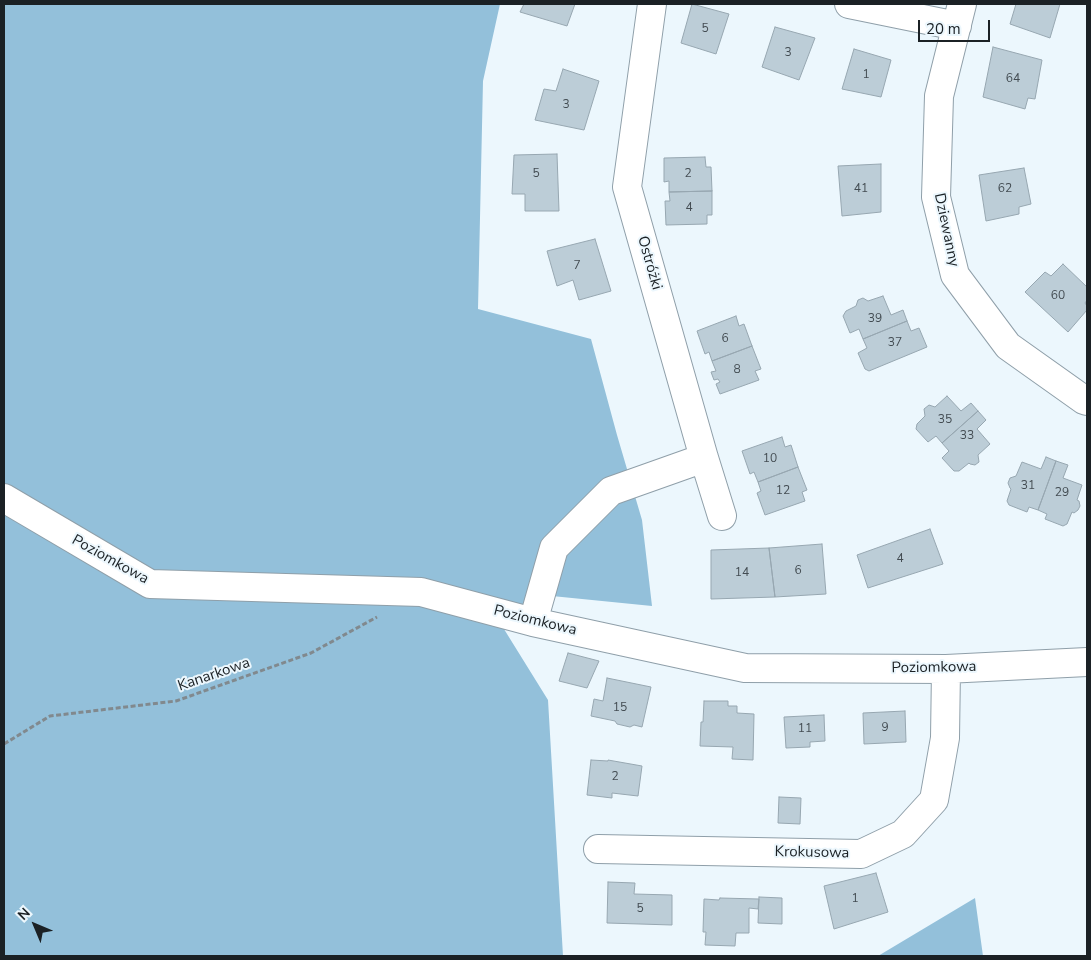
<!DOCTYPE html>
<meta charset="utf-8">
<style>
body{margin:0}
#map{position:relative;width:1091px;height:960px;overflow:hidden;background:#ecf7fd;font-family:"Nunito Sans",sans-serif}
canvas{display:block}
.frame{position:absolute;inset:0;border:5px solid #1b2125;pointer-events:none}
.north{position:absolute;left:10px;top:900px;width:50px;height:50px;-webkit-text-stroke:4px #ecf7fd;paint-order:stroke;rotate:315deg;font-size:14px;font-weight:700;line-height:20px;text-align:center;color:#1b2125}
.north::after{content:'';display:block;margin:auto;width:18px;height:22px;background:#1b2125;clip-path:polygon(50% 0,100% 100%,50% 72%,0 100%)}
.scale{position:absolute;left:918px;top:20px;width:72px;height:22px;box-sizing:border-box;border:2px solid #1b2125;border-top:0;padding-left:6px;font-size:15px;line-height:18px;white-space:nowrap;color:#1b2125;-webkit-text-stroke:4px #ecf7fd;paint-order:stroke}
</style>
<div id="map">
<canvas width="1091" height="960"></canvas>
<div class="frame"></div>
<div class="north">N</div>
<div class="scale">20 m</div>
</div>
<script>
const ctx = document.querySelector('canvas').getContext('2d');
ctx.lineJoin = 'round';
function paint(path, color) {
  ctx.fillStyle = color;
  ctx.fill(path, 'evenodd');
}
function toPath(rows) {
  const path = new Path2D();
  for (const r of rows) {
    path.moveTo(r[0], r[1]);
    for (let i = 2; i < r.length; i += 2) path.lineTo(r[i], r[i + 1]);
  }
  return path;
}
function trace(path, color, width, dash) {
  ctx.strokeStyle = color;
  ctx.lineWidth = width;
  ctx.lineCap = dash ? 'butt' : 'round';
  ctx.setLineDash(dash || []);
  ctx.stroke(path);
}
function drawText(font, color, halo, rows, align = 'center') {
  ctx.font = font + ' "Nunito Sans",sans-serif';
  ctx.lineWidth = 4;
  ctx.setLineDash([]);
  ctx.textBaseline = 'middle';
  ctx.strokeStyle = halo;
  ctx.fillStyle = color;
  for (const [text, x, y, turn = 0] of rows) {
    ctx.save();
    ctx.translate(x, y);
    ctx.rotate((+turn || 0) * Math.PI / 180);
    ctx.textAlign = isNaN(turn) ? turn : align;
    if (halo) ctx.strokeText(text, 0, 0);
    ctx.fillText(text, 0, 0);
    ctx.restore();
  }
}
paint(toPath([
 [4,4,500,4,483,81,478,309,591,339,617,435,642,520,652,606,552,596,494,613,548,700,563,956,4,956],
 [975,898,983,956,878,956]
]), '#93c0da');
const building = toPath([
 [524,4,575,4,567,26,520,12,524,4],
 [692,4,729,14,716,54,681,43,692,4],
 [1016,4,1060,4,1050,38,1010,24,1016,4],
 [775,27,815,38,799,80,762,67,775,27],
 [993,47,1042,60,1035,99,1028,98,1025,109,983,97,993,47],
 [854,49,891,60,881,97,842,89,854,49],
 [563,69,599,81,584,130,535,120,544,89,556,91,563,69],
 [557,154,559,211,525,211,525,194,512,194,514,155,557,154],
 [705,157,706,167,711,167,712,191,669,192,669,181,664,182,664,158,705,157],
 [881,164,881,212,842,216,838,166,881,164],
 [1024,168,1031,204,1019,207,1019,214,986,221,979,175,1024,168],
 [712,191,712,215,707,215,707,224,666,225,665,201,670,201,669,192,712,191],
 [595,239,611,291,579,300,573,280,557,286,547,251,595,239],
 [1063,264,1087,287,1087,300,1085,303,1087,306,1087,310,1068,332,1025,292,1045,272,1051,276,1063,264],
 [883,296,891,315,903,310,907,321,863,339,859,329,850,333,843,316,846,311,856,306,858,300,863,298,868,301,883,296],
 [736,316,739,326,744,324,752,346,712,361,709,352,705,354,697,331,736,316],
 [907,321,911,331,919,328,927,347,869,371,865,369,858,353,867,348,863,339,907,321],
 [752,346,761,369,755,371,759,380,720,394,716,384,720,382,718,379,714,380,711,372,716,371,712,361,752,346],
 [947,396,961,411,971,403,978,411,942,443,936,436,928,442,916,429,917,424,925,416,924,409,929,405,935,407,947,396],
 [978,411,986,420,977,429,990,444,978,455,979,462,975,465,970,464,969,463,959,471,954,471,942,458,949,451,942,443,978,411],
 [782,437,785,447,791,445,798,467,758,482,754,472,750,474,742,451,782,437],
 [1046,457,1056,461,1038,510,1029,507,1027,512,1009,505,1007,501,1011,489,1010,488,1008,483,1010,478,1016,476,1022,462,1041,469,1046,457],
 [1056,461,1068,465,1063,478,1082,485,1077,500,1079,501,1080,506,1078,510,1074,513,1072,512,1067,524,1063,526,1045,519,1047,514,1038,510,1056,461],
 [798,467,807,490,802,492,805,501,765,515,757,493,761,491,758,482,798,467],
 [930,529,943,564,868,588,857,555,930,529],
 [822,544,826,594,775,597,769,548,822,544],
 [769,548,775,597,711,599,711,550,769,548],
 [568,653,599,661,587,688,559,681,568,653],
 [607,678,651,687,642,727,634,725,630,727,617,724,615,721,591,716,594,699,603,701,607,678],
 [704,701,728,701,728,706,737,706,737,713,754,714,753,760,732,759,733,747,700,746,701,722,703,722,704,701],
 [905,711,906,742,864,744,863,713,905,711],
 [824,715,825,741,810,742,810,747,786,748,784,717,824,715],
 [591,760,608,761,608,760,642,766,638,796,612,793,612,798,587,795,591,760],
 [779,797,801,798,800,824,778,823,779,797],
 [876,873,888,912,834,929,824,886,876,873],
 [608,882,635,883,634,894,672,895,672,925,607,923,608,882],
 [759,897,782,898,782,924,758,923,759,897],
 [720,898,759,899,758,909,749,908,749,933,736,933,735,946,705,945,706,932,703,932,704,899,719,900,720,898]
]);
paint(building, '#bccdd7');
trace(building, '#97a7b1', 1);
const street = toPath([
 [652,4,627,187,704,458,722,516],
 [849,4,957,26],
 [962,4,939,96,936,197,955,275,1008,346,1084,400,1087,401],
 [4,498,150,584,421,592,533,622,745,668,946,669,1087,662],
 [533,622,554,548,611,491,704,458],
 [598,849,861,854,903,834,934,800,945,738,946,669]
]);
trace(street, '#8f9fa9', 30);
trace(toPath([
 [4,744,50,716,176,701,311,653,377,617]
]), '#81898e', 3, [5, 2.5]);
trace(street, '#fff', 28);
drawText('12px', '#434c52', null, [
 ["5",705,29],
 ["3",788,53],
 ["1",866,75],
 ["64",1013,79],
 ["3",566,105],
 ["5",536,174],
 ["2",688,174],
 ["41",861,189],
 ["62",1005,189],
 ["4",689,208],
 ["7",577,266],
 ["60",1058,296],
 ["39",875,319],
 ["6",725,339],
 ["37",895,343],
 ["8",737,370],
 ["35",945,420],
 ["33",967,436],
 ["10",770,459],
 ["31",1028,486],
 ["12",783,491],
 ["29",1062,493],
 ["4",900,559],
 ["6",798,571],
 ["14",742,573],
 ["15",620,708],
 ["9",885,728],
 ["11",805,729],
 ["2",615,777],
 ["1",855,899],
 ["5",640,909]
]);
drawText('15px', '#1b2125', '#ecf7fd', [
 ["Dziewanny",946,230,78],
 ["Ostróżki",649,263,74],
 ["Poziomkowa",110,560,29],
 ["Poziomkowa",535,621,14],
 ["Poziomkowa",934,668,-1],
 ["Kanarkowa",214,675,-19],
 ["Krokusowa",812,853,1]
]);
</script>
